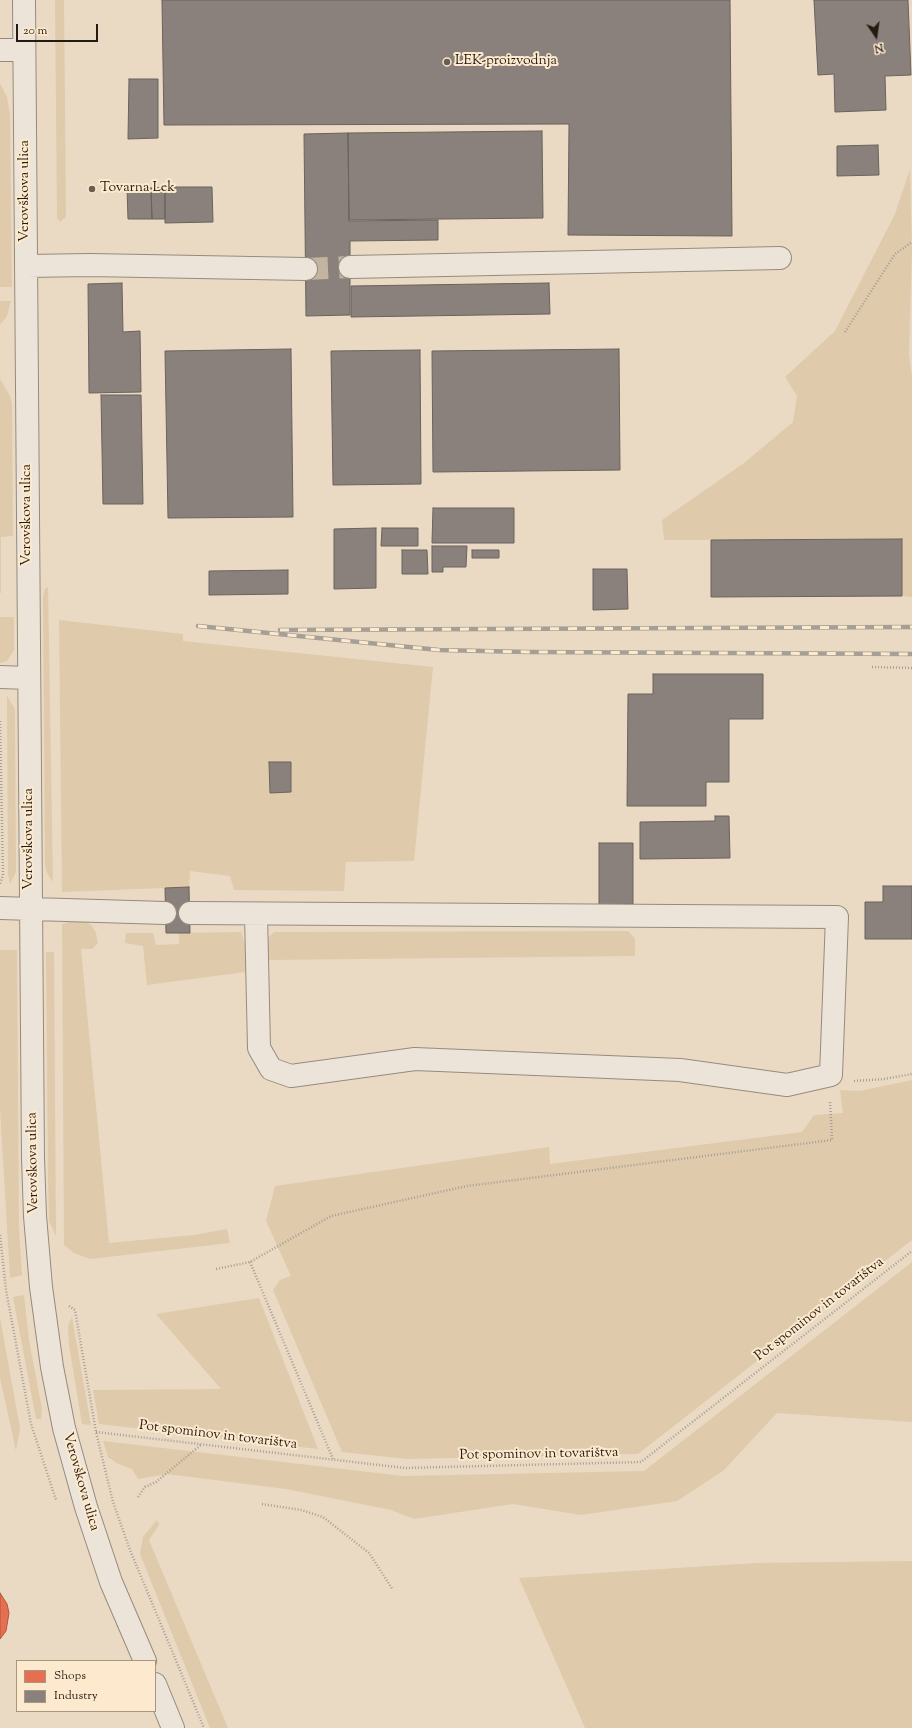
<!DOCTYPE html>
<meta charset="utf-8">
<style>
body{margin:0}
#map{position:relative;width:912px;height:1728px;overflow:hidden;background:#eadac3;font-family:"Sorts Mill Goudy",serif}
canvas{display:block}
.legend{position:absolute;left:16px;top:1660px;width:140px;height:52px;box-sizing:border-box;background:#fce9ce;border:1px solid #a69782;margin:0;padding:5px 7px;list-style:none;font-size:12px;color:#241b10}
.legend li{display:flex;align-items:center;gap:8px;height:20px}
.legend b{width:20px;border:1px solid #a69782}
.north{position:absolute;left:856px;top:16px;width:40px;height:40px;-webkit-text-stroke:3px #fce9ce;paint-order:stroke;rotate:167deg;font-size:11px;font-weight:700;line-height:16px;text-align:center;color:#241b10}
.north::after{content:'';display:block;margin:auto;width:14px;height:18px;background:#241b10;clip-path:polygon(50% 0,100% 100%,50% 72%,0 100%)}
.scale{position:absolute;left:16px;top:24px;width:82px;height:18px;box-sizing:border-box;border:2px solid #241b10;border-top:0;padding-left:5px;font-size:12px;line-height:14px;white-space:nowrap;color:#241b10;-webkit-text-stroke:3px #fce9ce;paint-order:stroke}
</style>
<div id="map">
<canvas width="912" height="1728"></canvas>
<ul class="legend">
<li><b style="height:11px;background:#e76f51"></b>Shops</li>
<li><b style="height:11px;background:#8a817c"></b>Industry</li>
</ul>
<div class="north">N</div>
<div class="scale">20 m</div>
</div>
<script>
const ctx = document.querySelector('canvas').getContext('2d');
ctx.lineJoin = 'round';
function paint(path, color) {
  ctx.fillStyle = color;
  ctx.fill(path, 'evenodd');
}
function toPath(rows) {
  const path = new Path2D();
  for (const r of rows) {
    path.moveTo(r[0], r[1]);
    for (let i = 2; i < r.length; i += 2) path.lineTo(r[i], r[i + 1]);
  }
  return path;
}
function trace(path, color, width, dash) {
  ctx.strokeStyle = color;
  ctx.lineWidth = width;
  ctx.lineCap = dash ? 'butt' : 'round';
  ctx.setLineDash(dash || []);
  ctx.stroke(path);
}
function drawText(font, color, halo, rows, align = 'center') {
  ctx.font = font + ' "Sorts Mill Goudy",serif';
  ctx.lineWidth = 4;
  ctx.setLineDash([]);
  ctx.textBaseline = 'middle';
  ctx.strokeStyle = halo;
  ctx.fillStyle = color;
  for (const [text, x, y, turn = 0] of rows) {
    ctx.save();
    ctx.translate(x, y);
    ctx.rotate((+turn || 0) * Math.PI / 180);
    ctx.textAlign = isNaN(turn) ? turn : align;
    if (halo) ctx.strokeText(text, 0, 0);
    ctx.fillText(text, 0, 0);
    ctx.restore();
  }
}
paint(toPath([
 [55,0,64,0,66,217,60,222,57,218],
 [0,83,7,97,10,114,12,287,0,287],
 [910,169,912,252,909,354,912,377,912,597,902,596,901,539,664,540,662,520,744,463,793,422,797,396,785,377,835,331,895,214],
 [0,301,11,301,7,316,0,325],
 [0,379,10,396,12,404,13,536,1,537,1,593,0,593],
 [48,587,53,882,47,873,45,866,43,596,45,589],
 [0,617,14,617,14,650,7,661,0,663],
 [59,620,183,634,183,641,433,667,414,861,346,862,344,891,234,890,230,876,190,871,189,887,62,892],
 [7,696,15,709,16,872,10,884,8,874],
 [74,920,87,922,92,926,96,933,98,943,92,949,81,949,109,1243,194,1235,227,1229,230,1243,90,1259,74,1253,64,1245,62,924],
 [628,931,635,938,635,956,268,960,268,938,274,932],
 [241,932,253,971,147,985,143,946,125,943,126,933,153,933,156,945,179,944,179,933],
 [0,950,17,950,19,1227,22,1275,10,1278,0,1109],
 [46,952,54,952,56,1236,49,1221,48,1180],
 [912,1080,912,1240,638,1454,407,1459,342,1452,273,1290,280,1280,291,1276,266,1221,275,1186,549,1147,550,1164,802,1132,814,1115,843,1113,840,1090,860,1091],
 [912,1262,912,1422,777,1413,723,1471,677,1501,581,1515,513,1504,414,1519,391,1510,286,1489,167,1474,138,1479,132,1469,118,1464,108,1457,103,1441,403,1476,644,1471],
 [24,1295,29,1340,42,1409,41,1419,36,1419,13,1297],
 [259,1298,318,1449,99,1424,93,1390,221,1389,156,1314],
 [72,1317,91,1425,82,1424,69,1345,68,1326],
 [0,1318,20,1428,16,1451,0,1378],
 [157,1520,159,1525,149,1540,228,1728,210,1728,140,1554,143,1537],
 [912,1561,912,1728,585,1728,519,1578,756,1563]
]), '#dfcaab');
const shops = toPath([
 [0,1593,7,1604,9,1613,6,1631,0,1639,0,1593]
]);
paint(shops, '#e76f51');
trace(shops, '#ac563e', 1);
const industry = toPath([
 [162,0,730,0,732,236,568,235,569,124,164,125,162,0],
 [814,0,908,0,911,75,885,76,886,110,835,112,834,74,818,75,814,0],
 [129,79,158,79,158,138,128,139,129,79],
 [542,131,543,218,349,220,348,133,542,131],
 [348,133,349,221,438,220,438,240,350,241,350,315,306,316,304,134,348,133],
 [878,145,879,175,837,176,837,146,878,145],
 [165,187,212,187,213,222,165,223,165,187],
 [165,187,165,219,152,219,151,188,165,187],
 [127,188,151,188,152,219,128,219,127,188],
 [122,283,123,332,140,331,141,392,89,393,88,284,122,283],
 [549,283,550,314,351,317,351,286,549,283],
 [291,349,293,517,168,518,165,351,291,349],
 [619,349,620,470,433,472,432,351,619,349],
 [420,350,421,484,333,485,331,351,420,350],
 [101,395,141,395,143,504,103,504,101,395],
 [433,508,514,508,514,543,432,543,433,508],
 [376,528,376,588,334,589,334,529,376,528],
 [382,528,418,528,418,546,381,546,382,528],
 [902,539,902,596,711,597,711,540,902,539],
 [432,546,467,546,466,567,443,567,443,572,432,572,432,546],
 [402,550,427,550,428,574,402,574,402,550],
 [472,550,499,550,499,558,472,558,472,550],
 [593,569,627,569,628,609,593,610,593,569],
 [288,570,288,594,209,595,209,571,288,570],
 [653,674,763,674,763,719,729,719,729,782,706,782,706,806,627,806,628,694,653,694,653,674],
 [269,762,291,762,291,792,270,793,269,762],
 [715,816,729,816,730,858,640,859,640,822,715,821,715,816],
 [599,843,633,843,633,904,599,905,599,843],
 [883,886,912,886,912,939,865,939,865,902,883,902,883,886],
 [189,887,190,933,166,933,165,888,189,887]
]);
paint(industry, '#8a817c');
trace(industry, '#6b625c', 1);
trace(toPath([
 [306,269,350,267]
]), '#c2b49f', 22, [22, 11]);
const minor = toPath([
 [24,0,33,1158,35,1216,41,1287,52,1367,64,1428,86,1507,111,1582,145,1661],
 [0,50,24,50],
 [26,266,90,265,306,269],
 [350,267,780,258],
 [0,677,29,678],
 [0,908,165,913],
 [190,913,837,917,831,1075,787,1085,680,1070,415,1059,291,1076,271,1069,259,1048,256,914],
 [155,1684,173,1728]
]);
trace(minor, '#958b7d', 24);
trace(toPath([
 [845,332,895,254,912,242],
 [872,667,912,668],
 [0,721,3,875,0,884],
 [854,1081,884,1079,912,1074],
 [0,1235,6,1290,31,1424,56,1500],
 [250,1262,333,1459],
 [216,1269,250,1262,331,1216,467,1186,832,1140,830,1101],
 [69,1306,75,1310,96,1432,113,1502,130,1550,204,1728],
 [96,1432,405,1468,641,1462,912,1251],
 [138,1497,145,1487,156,1482,202,1444],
 [262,1504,301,1510,323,1517,369,1553,393,1590]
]), '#a69f96', 2.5, [1, 2]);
trace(minor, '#ede4d9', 22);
const rail = toPath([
 [198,626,439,650,528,652,912,654],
 [280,630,912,627]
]);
trace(rail, '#a69f96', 4.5);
trace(rail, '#fce9ce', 3, [9]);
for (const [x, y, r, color] of [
 [447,62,4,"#695e4f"],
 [92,189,4,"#695e4f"]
]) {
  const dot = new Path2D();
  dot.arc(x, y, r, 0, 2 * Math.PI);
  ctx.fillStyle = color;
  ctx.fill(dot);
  trace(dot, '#fce9ce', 1.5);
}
drawText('14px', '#241b10', '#fce9ce', [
 ["LEK-proizvodnja",455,62],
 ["Tovarna Lek",100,189]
], 'left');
drawText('14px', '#241b10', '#fce9ce', [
 ["Verovškova ulica",26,191,-90],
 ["Verovškova ulica",28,515,-90],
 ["Verovškova ulica",30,839,-90],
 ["Verovškova ulica",34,1163,-91],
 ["Pot spominov in tovarištva",820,1310,-38],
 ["Pot spominov in tovarištva",218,1436,7],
 ["Pot spominov in tovarištva",539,1455,-1],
 ["Verovškova ulica",80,1482,74]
]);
</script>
